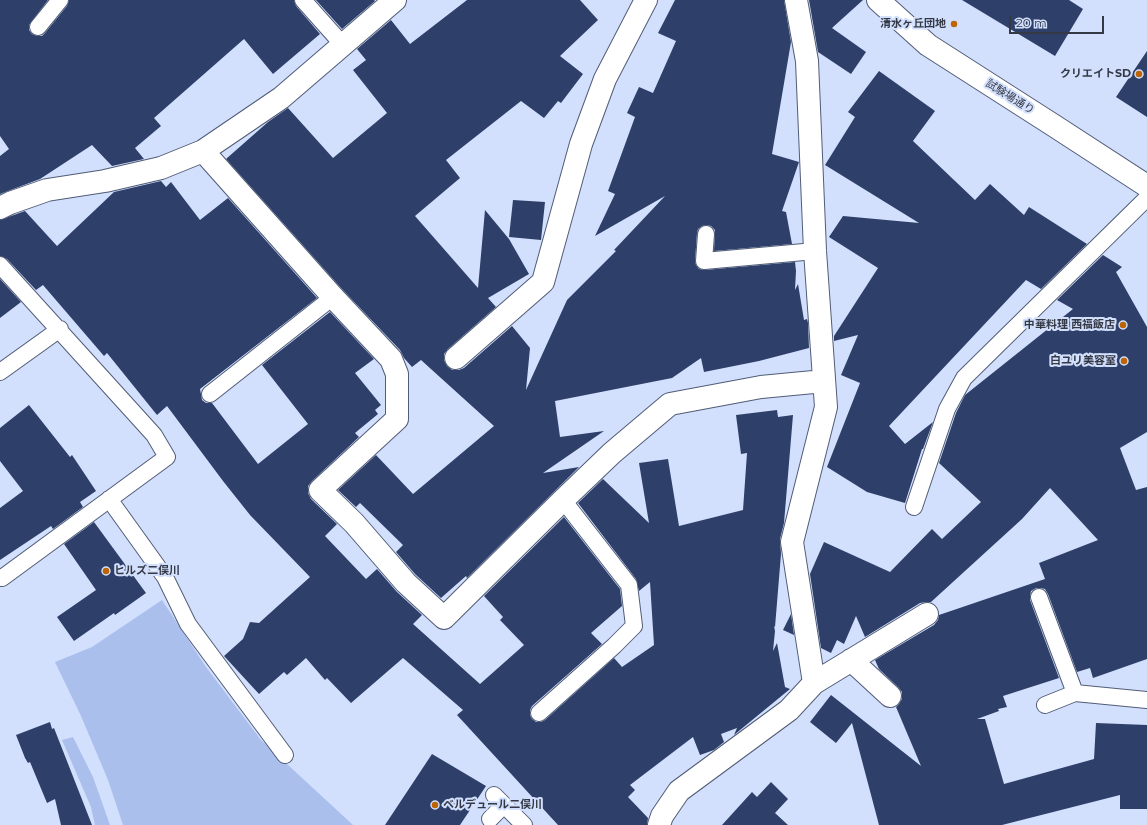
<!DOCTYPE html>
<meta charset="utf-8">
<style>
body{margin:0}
#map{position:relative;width:1147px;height:825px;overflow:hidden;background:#d2e0fe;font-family:Montserrat,sans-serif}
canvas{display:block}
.scale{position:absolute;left:1009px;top:16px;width:95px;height:18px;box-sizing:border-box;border:2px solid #343945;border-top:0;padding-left:5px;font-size:12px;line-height:14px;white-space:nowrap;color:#343945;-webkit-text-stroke:3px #d2e0fe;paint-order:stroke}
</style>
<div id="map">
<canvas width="1147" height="825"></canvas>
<div class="scale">20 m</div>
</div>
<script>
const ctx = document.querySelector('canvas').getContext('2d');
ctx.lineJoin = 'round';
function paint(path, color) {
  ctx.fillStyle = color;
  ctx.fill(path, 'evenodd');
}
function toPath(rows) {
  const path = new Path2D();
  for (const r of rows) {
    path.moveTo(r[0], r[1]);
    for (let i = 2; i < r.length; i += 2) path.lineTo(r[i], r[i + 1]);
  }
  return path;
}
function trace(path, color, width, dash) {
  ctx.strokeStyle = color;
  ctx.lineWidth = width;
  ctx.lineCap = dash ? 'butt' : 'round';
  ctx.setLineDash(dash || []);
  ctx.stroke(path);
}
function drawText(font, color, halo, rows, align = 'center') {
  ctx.font = font + ' Montserrat,"Noto Sans JP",sans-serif';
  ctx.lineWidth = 4;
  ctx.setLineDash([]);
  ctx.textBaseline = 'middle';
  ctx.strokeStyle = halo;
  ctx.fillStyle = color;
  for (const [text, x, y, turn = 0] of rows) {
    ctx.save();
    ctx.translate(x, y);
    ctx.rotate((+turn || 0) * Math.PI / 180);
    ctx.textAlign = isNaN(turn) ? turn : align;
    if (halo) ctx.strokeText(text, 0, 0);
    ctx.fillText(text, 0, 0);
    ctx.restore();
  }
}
paint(toPath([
 [162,600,206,667,261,740,353,825,123,825,108,780,81,716,55,662,92,647],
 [73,737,93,777,110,825,95,825,91,807,62,740]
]), '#abbfed');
paint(toPath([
 [0,0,48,0,29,25,29,30,32,34,37,36,42,36,45,33,67,6,69,0,294,0,296,6,320,34,273,74,244,39,154,118,161,126,135,148,144,159,112,166,92,145,40,179,0,194,0,156,9,149,0,136],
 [316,0,374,0,375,1,342,29],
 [467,0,580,0,598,20,560,56,583,74,561,103,558,101,544,118,521,101,446,160,460,178,415,216,478,288,485,210,509,239,529,274,488,298,496,307,448,349,444,354,444,360,447,366,452,370,459,370,464,368,512,326,530,348,526,390,567,300,616,251,614,250,665,196,595,236,615,194,608,191,635,117,627,113,639,87,653,93,676,41,658,33,675,0,784,0,791,42,772,154,799,162,782,211,786,212,792,244,714,251,715,230,711,226,706,225,702,226,698,229,697,233,695,261,696,265,699,269,705,270,795,262,796,271,795,290,798,284,804,320,807,319,808,323,809,348,759,361,704,372,701,358,672,378,555,401,560,437,604,431,543,473,579,467,467,578,466,576,441,598,415,574,396,552,403,545,360,503,356,507,338,490,376,455,413,494,494,426,421,360,412,367,404,358,400,350,342,289,226,159,268,122,288,108,333,158,387,113,353,70,366,60,357,49,391,20,410,44],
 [809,0,863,0,832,28,866,52,851,74,818,52],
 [962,0,1069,0,1083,9,1055,56],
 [1147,51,1147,117,1116,97],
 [879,71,935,111,913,141,975,200,990,184,1024,215,1029,207,1087,244,1041,289,1026,280,889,426,905,444,933,422,923,449,922,449,905,503,867,492,827,467,860,383,841,375,858,335,834,341,834,336,878,268,829,237,843,216,919,223,825,165,855,117,848,112],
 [161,181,166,187,171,182,200,220,228,198,317,298,200,389,202,400,206,403,212,403,258,464,308,424,262,365,330,312,374,359,355,373,381,405,375,410,378,414,355,433,359,437,312,481,308,486,308,493,311,499,337,524,325,536,366,579,377,569,397,592,422,615,413,624,480,684,524,645,500,620,503,617,484,596,564,517,620,589,622,606,591,633,602,644,532,706,530,710,530,715,532,719,536,722,541,722,545,720,614,658,622,667,654,645,650,582,639,591,636,579,578,503,603,479,649,523,639,463,668,459,679,526,743,510,747,453,741,454,736,415,777,410,778,417,793,415,784,523,780,539,781,554,775,627,774,626,775,631,773,651,777,643,785,687,790,689,734,735,737,728,721,734,724,742,714,750,700,755,693,737,630,785,635,790,628,797,648,818,647,825,558,825,457,715,463,710,403,658,351,703,327,678,325,680,306,658,287,675,284,672,259,694,224,656,243,639,250,622,259,623,310,577,250,515,223,481,167,406,157,415,107,353,104,356,43,285,36,290,7,259,0,256,0,220,25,211,57,246,114,192],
 [513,200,545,202,541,240,509,237],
 [1103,255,1122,267,1116,272,1147,327,1147,432,1120,448,1136,490,1147,487,1147,659,1093,678,1090,668,1077,672,1048,594,1045,589,1041,588,1036,588,1031,591,1030,596,1030,600,1059,678,1003,696,1007,707,998,709,999,711,977,719,985,719,1004,784,1094,759,1096,723,1147,725,1147,809,1120,809,1120,795,1002,825,879,825,852,723,836,743,810,722,831,695,921,766,896,707,899,704,902,699,902,692,898,687,879,669,875,660,934,625,938,620,939,615,1045,579,1039,563,1098,540,1050,488,1022,519,931,602,926,602,920,603,865,637,856,616,844,644,837,640,831,653,821,648,810,574,824,542,890,572,932,529,942,539,981,502,939,463,956,413,965,395,1073,309,1057,300],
 [0,279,21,302,0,318],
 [29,405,70,457,72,455,96,491,80,502,83,507,53,529,51,526,0,560,0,508,23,491,0,461,0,428],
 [94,522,146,593,115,615,114,613,74,641,57,617,96,590,64,544],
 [791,614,794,635,783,630],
 [50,722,52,729,54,728,92,825,61,825,55,799,47,803,30,762,28,763,25,758,16,735],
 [432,754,486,786,460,825,385,825],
 [771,782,788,799,775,813,788,825,722,825,752,792,757,797]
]), '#2e3f69');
const service = toPath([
 [303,0,343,45],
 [38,27,60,0],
 [706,234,704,261,815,251],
 [0,265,154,435,167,457,2,578],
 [0,372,60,329],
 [210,394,333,297],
 [109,499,165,577,188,624,285,755],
 [914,507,947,409,964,378,1147,198],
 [1039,597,1075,693],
 [1045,705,1075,693,1147,700],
 [539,713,614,646,634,626,629,585,563,500],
 [494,795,524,825],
 [490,819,504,805]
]);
const minor = toPath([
 [203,151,333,297,391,359,397,374,397,419,320,490,354,523,406,583,444,618,563,500,612,453,670,404,761,387,824,381],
 [0,208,10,203,47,190,105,181,161,168,203,151,281,98,395,0],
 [456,358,543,282,581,144,605,79,646,0],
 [851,660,890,696],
 [814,683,927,614],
 [659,825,662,816,679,791,789,710,814,683,792,542,826,407,815,251,807,61,796,0]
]);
const tertiary = toPath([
 [878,0,928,45,1053,125,1147,186]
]);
trace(service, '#515c76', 18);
trace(minor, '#515c76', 24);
trace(tertiary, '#515c76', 24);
trace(service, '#fff', 16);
trace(minor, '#fff', 22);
trace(tertiary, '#fff', 22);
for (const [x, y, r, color] of [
 [954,24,4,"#bd6403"],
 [1139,74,4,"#bd6403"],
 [1123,325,4,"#bd6403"],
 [1124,361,4,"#bd6403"],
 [106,571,4,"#bd6403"],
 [435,805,4,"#bd6403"]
]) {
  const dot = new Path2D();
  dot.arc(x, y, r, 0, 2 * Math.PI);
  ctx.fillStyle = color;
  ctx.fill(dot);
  trace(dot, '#d2e0fe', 1.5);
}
drawText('bold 11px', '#343945', '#d2e0fe', [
 ["清水ヶ丘団地",946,24],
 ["クリエイトSD",1131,74],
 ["中華料理 西福飯店",1115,325],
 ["白ユリ美容室",1116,361],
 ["ヒルズ二俣川",114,571,"left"],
 ["ベルデュール二俣川",443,805,"left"]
], 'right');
drawText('11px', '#343945', '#d2e0fe', [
 ["試験場通り",1010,97,32]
]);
</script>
